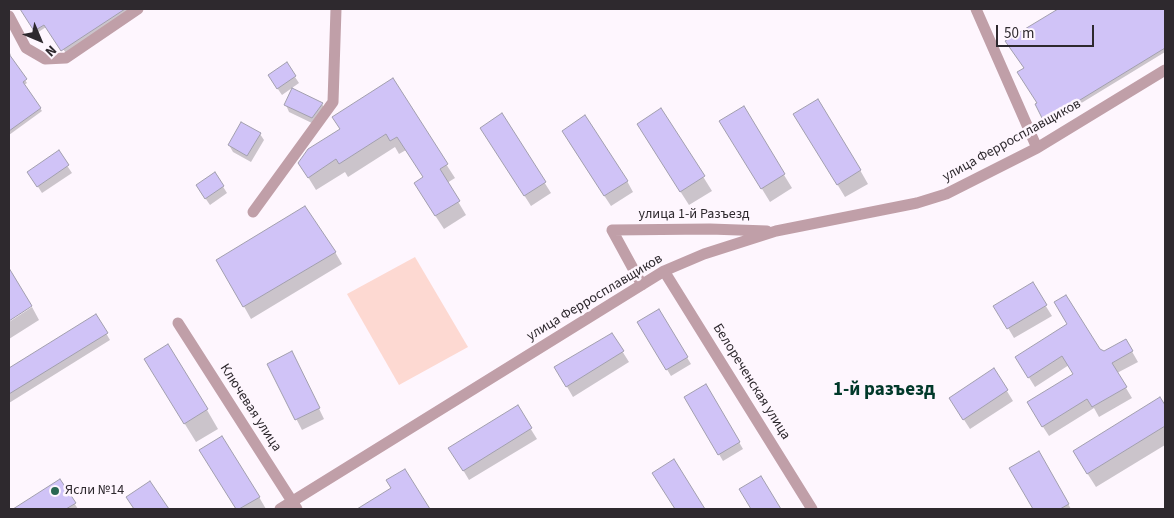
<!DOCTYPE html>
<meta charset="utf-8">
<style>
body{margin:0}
#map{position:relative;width:1174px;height:518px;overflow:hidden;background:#fef6fe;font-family:"Source Sans 3",sans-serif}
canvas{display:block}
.frame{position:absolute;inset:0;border:10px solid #2e292e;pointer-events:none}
.north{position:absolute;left:15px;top:15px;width:50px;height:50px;-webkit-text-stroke:4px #fef6fe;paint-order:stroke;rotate:135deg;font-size:14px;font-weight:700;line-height:20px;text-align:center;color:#2e292e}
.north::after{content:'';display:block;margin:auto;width:18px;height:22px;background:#2e292e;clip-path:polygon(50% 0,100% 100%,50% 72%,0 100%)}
.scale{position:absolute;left:996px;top:25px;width:98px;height:22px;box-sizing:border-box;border:2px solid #2e292e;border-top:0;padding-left:6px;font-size:15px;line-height:18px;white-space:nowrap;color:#2e292e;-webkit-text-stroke:4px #fef6fe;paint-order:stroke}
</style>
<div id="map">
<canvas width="1174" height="518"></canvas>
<div class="frame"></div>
<div class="north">N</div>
<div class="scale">50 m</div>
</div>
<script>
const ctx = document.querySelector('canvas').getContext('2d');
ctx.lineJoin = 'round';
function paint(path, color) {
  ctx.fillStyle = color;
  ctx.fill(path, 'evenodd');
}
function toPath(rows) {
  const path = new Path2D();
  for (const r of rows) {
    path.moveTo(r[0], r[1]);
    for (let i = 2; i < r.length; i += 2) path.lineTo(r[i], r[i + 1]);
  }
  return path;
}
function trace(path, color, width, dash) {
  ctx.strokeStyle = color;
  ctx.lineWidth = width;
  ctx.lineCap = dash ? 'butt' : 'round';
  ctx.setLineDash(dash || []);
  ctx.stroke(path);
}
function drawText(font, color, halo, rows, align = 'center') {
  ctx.font = font + ' "Source Sans 3",sans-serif';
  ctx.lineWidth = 5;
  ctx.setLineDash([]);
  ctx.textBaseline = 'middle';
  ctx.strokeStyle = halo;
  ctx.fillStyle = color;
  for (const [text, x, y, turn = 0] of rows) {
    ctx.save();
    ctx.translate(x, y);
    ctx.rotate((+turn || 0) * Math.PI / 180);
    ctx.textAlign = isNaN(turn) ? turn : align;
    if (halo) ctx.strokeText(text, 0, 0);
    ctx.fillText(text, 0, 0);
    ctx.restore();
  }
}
paint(toPath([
 [415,257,468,347,399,385,347,294]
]), '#fdd9d2');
paint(toPath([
 [21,9,132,9,66,53,46,27,37,33],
 [1060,9,1165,9,1165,52,1047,124,1037,104,1039,103,1025,69,1006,42],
 [9,51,11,55,9,56,27,83,24,85,42,111,9,135],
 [295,77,299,83,282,95,273,82],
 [392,80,455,178,447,183,466,215,444,229,423,197,424,178,406,150,399,154,395,147,348,177,345,172,316,190,308,177,341,130],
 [322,104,326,111,316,125,289,112,286,105],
 [743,108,792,188,770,202,729,135],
 [661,109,712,191,689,205,646,138],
 [502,115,551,193,531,206,488,138],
 [803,128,860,170,868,184,845,197],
 [260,134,264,140,251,162,233,152,229,145],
 [569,142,627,181,633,192,611,206],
 [58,152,72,173,42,193,33,179],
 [215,174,227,193,210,205,201,192],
 [335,252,342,264,251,319,218,260],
 [1032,284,1052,316,1014,338,995,306],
 [32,307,39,320,9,339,9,322],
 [658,311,691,364,671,376,639,323],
 [96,316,110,340,9,403,9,370],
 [612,335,629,362,573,397,556,368],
 [1126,341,1138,362,1117,373,1132,398,1099,417,1094,408,1049,436,1034,413,1074,374,1069,365,1035,387,1016,357,1099,350,1104,353],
 [297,363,324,419,302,430,268,364],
 [994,370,1013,401,970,429,957,409],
 [157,379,207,410,218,429,196,442],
 [706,386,743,449,723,461,686,398],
 [1160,399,1165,407,1165,445,1096,487,1082,465],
 [517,407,537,439,469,480,450,448],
 [1038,453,1071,509,1035,509,1011,469],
 [212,470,259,497,266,509,236,509],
 [404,471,428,509,359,509,392,489],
 [60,481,78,509,16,509]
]), '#0003');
const building = toPath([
 [20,9,125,9,61,51,44,25,34,31,20,9],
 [1058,9,1165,9,1165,48,1044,122,1035,104,1037,103,1017,72,1024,68,1005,41,1058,9],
 [9,54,27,79,23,82,41,108,9,131,9,54],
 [287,62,296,76,277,89,268,75,287,62],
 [393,78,448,164,440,169,460,201,435,216,414,183,423,177,397,137,390,141,386,134,339,164,336,159,308,178,298,163,308,149,340,129,332,117,393,78],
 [292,88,323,103,312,118,284,105,292,88],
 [818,99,861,170,837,185,793,114,818,99],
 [744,106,785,174,761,189,719,121,744,106],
 [661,108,705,176,680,192,637,124,661,108],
 [502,113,546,182,524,196,480,128,502,113],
 [585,115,628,181,604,196,562,131,585,115],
 [241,122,261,133,247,156,228,145,241,122],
 [59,150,69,165,37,187,27,172,59,150],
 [215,172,224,186,205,199,196,185,215,172],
 [305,206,336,252,243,307,216,260,305,206],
 [9,268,32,306,9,321,9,268],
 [1033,282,1047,305,1007,329,993,306,1033,282],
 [1066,295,1100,349,1104,351,1126,339,1133,351,1112,363,1127,387,1092,407,1087,399,1042,427,1027,402,1073,374,1062,356,1028,378,1015,357,1067,324,1054,302,1066,295],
 [659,309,688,357,666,370,637,322,659,309],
 [96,314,108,333,9,394,9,368,96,314],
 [612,333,624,351,566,387,554,367,612,333],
 [168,344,208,409,184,424,144,359,168,344],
 [292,351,320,408,295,420,267,364,292,351],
 [994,368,1008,390,963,420,949,398,994,368],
 [706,384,740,442,718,455,684,397,706,384],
 [1160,397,1165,405,1165,426,1087,474,1073,451,1160,397],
 [518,405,532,428,463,471,448,448,518,405],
 [222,436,260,497,239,509,236,509,199,450,222,436],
 [1039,451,1069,504,1060,509,1033,509,1009,468,1039,451],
 [674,459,705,509,675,509,652,473,674,459],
 [405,469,430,509,357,509,391,488,386,480,405,469],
 [761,476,781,509,751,509,739,489,761,476],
 [60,479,76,503,66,509,13,509,60,479],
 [150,481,169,509,134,509,126,497,150,481]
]);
paint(building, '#d0c3f7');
trace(building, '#a29fae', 1);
trace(toPath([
 [976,9,1037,148],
 [9,16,26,48,45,59,66,58,138,9],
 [253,212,333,102,336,9],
 [664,271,812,509],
 [642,285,612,230,710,229,767,231],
 [178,323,297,509],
 [280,509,664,271,704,254,776,231,917,203,946,194,1037,148,1165,70]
]), '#c09fa8', 11);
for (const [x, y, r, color] of [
 [55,491,5,"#296753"]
]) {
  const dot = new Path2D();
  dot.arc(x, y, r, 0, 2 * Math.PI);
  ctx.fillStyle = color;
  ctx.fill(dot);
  trace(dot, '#fef6fe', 2);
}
drawText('14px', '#2e292e', '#fef6fe', [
 ["улица Ферросплавщиков",1012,141,-29],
 ["улица 1-й Разъезд",694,215],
 ["улица Ферросплавщиков",595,298,-31],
 ["Белореченская улица",751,382,58],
 ["Ключевая улица",250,408,57]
]);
drawText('14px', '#2e292e', '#fef6fe', [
 ["Ясли №14",65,491]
], 'left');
drawText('bold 19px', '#01392a', '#fef6fe', [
 ["1-й разъезд",884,391]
]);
</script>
